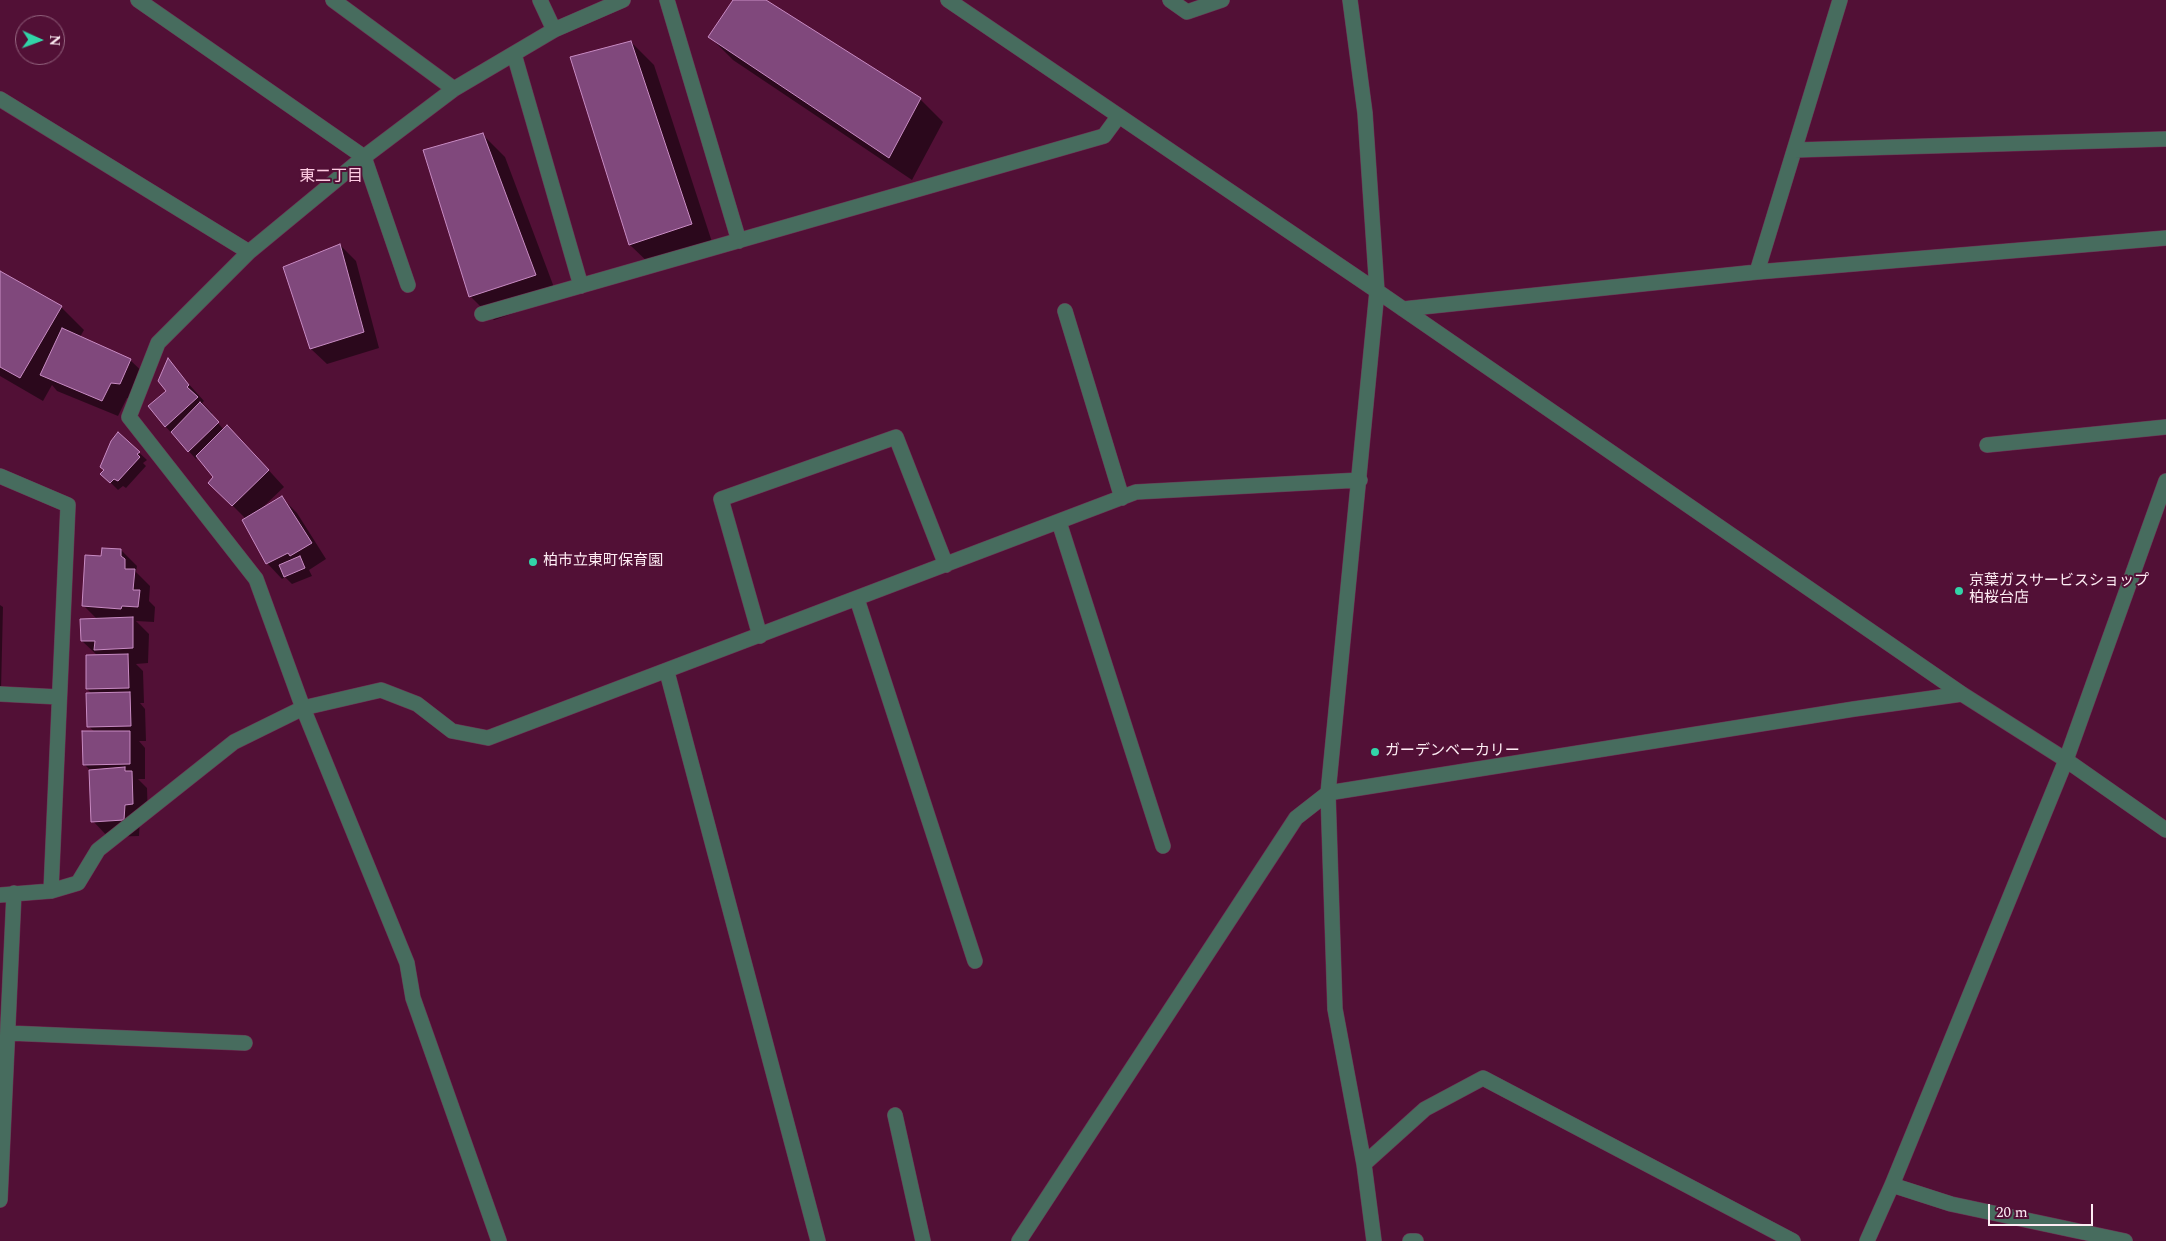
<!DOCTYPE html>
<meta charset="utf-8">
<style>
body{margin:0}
#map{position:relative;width:2166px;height:1241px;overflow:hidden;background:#521036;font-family:Spectral,serif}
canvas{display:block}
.north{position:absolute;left:15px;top:15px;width:50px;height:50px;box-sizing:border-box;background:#521036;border:1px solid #966882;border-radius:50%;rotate:92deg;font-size:14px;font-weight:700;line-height:20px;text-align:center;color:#fdecf3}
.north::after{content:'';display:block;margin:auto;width:18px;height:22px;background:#32d4a8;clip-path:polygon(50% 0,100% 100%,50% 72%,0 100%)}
.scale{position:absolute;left:1988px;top:1204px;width:105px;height:22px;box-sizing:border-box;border:2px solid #fdecf3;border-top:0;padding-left:6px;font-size:15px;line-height:18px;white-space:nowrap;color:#fdecf3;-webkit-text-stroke:4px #521036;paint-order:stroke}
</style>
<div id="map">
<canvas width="2166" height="1241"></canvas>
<div class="north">N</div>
<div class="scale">20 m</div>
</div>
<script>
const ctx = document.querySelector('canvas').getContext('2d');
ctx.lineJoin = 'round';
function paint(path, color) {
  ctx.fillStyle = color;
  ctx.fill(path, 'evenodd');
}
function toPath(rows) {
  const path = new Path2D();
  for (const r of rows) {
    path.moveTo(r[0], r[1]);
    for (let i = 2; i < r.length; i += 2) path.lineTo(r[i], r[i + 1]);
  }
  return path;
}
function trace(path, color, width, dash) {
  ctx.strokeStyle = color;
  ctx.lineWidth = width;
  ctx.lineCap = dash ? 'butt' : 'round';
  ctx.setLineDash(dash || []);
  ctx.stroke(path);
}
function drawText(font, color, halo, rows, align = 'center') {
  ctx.font = font + ' Spectral,"Noto Sans JP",serif';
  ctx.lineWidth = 4;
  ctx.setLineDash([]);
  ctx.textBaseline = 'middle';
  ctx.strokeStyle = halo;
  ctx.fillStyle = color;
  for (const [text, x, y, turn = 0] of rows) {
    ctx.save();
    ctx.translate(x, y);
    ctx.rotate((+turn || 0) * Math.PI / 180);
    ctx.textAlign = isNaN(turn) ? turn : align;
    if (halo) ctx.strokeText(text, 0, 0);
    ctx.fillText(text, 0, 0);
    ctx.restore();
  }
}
paint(toPath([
 [734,0,764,0,920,99,943,122,912,180,733,60,710,37],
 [631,42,654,65,714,248,654,268,630,245,572,58],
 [482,134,505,157,558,298,494,320,470,296],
 [340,245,356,261,379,348,327,364,311,349],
 [0,272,61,307,84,330,80,337,130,360,146,375,136,399,127,398,118,416,57,391,52,385,43,401,0,376],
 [168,361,204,401,202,403,212,413,211,415,224,430,243,442,284,487,262,508,282,498,297,513,326,559,309,570,312,576,292,584,285,577,282,579,267,563,246,519,210,483,215,478,199,457,196,459,165,426],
 [119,434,147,460,143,463,146,466,126,488,123,486,118,490,102,474,105,471],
 [121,550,137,566,136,572,150,586,149,601,155,607,154,622,136,621,149,634,148,663,136,664,143,671,144,703,140,703,145,709,146,741,139,741,145,748,145,779,138,779,147,788,148,820,140,820,139,836,108,837,93,821,90,770,84,764,95,732,88,726,92,694,87,689,98,656,82,641,97,619,83,605,102,557],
 [0,605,3,607,1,691,0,691]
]), '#0007');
const building = toPath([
 [733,0,766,0,921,98,889,158,708,37,733,0],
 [631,41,692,224,629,245,570,57,631,41],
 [483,133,536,275,469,297,423,150,483,133],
 [340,244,364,332,310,349,283,267,340,244],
 [0,271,62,306,20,378,0,367,0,271],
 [62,328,131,359,120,384,111,383,102,401,40,375,62,328],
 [168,358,189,385,187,387,198,397,165,427,148,406,166,391,158,381,168,358],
 [200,402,219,422,188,452,171,432,200,402],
 [227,425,269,470,232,506,208,483,213,477,196,456,227,425],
 [118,432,140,452,137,454,140,457,118,481,114,479,110,483,100,474,104,470,100,467,111,441,118,432],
 [282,496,312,543,290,556,288,553,266,564,242,520,282,496],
 [102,548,121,549,121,556,125,559,125,569,135,569,133,590,140,590,138,607,122,606,121,609,82,606,85,555,101,556,102,548],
 [300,556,305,568,284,577,279,565,300,556],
 [133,617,133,648,94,650,95,641,81,641,80,619,133,617],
 [128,654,129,688,86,689,86,655,128,654],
 [130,692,131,726,87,727,86,693,130,692],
 [82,731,130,731,130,764,83,765,82,731],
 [125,767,125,771,132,771,133,804,125,805,124,820,91,822,89,770,125,767]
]);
paint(building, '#80487c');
trace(building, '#c88bc3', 1);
const minor = toPath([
 [138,0,364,157,408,285],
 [333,0,454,89],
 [540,0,554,30],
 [667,0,739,241],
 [948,0,1377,291,1962,694,2066,760,2166,830],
 [1170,0,1187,12,1222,0],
 [1350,0,1365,113,1377,291,1328,793,1335,1009,1364,1164,1374,1241],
 [514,54,581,286],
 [0,99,249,252],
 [1795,150,2166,139],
 [1757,272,1840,0],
 [1403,309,1757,272,2166,238],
 [1065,311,1122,498],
 [482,314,1104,136,1118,117],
 [1987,445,2166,427],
 [0,476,68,505,51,891],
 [1059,522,1163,846],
 [857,599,975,961],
 [760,636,721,499,896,437,946,565],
 [667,672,818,1241],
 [0,694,59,697],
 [0,895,51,891,78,883,98,850,234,742,303,708,381,690,417,704,452,731,488,738,1136,492,1360,480],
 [8,1033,245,1043],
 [895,1115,923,1241],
 [1364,1164,1425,1109,1483,1078,1793,1241],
 [1892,1185,1951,1204,2125,1241],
 [0,1200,14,893],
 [499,1241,413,998,407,963,303,708,256,579,129,417,158,343,249,252,364,157,454,89,554,30,623,0],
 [1019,1241,1296,818,1328,793,1854,709,1962,694],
 [1410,1241,1416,1241],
 [1867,1241,1892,1185,2066,760,2166,481]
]);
trace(minor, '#6d3354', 16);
trace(minor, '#476c5e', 15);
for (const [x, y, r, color] of [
 [533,562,5,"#32d4a8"],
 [1959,591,5,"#32d4a8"],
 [1375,752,5,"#32d4a8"]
]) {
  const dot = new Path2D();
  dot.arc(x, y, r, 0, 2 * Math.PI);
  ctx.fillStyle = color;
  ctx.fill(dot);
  trace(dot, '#521036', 2);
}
drawText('15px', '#fdecf3', '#521036', [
 ["柏市立東町保育園",543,562],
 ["京葉ガスサービスショップ",1969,582],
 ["柏桜台店",1969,599],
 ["ガーデンベーカリー",1385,752]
], 'left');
drawText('16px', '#fecce3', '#521036', [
 ["東二丁目",331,178]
]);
</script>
